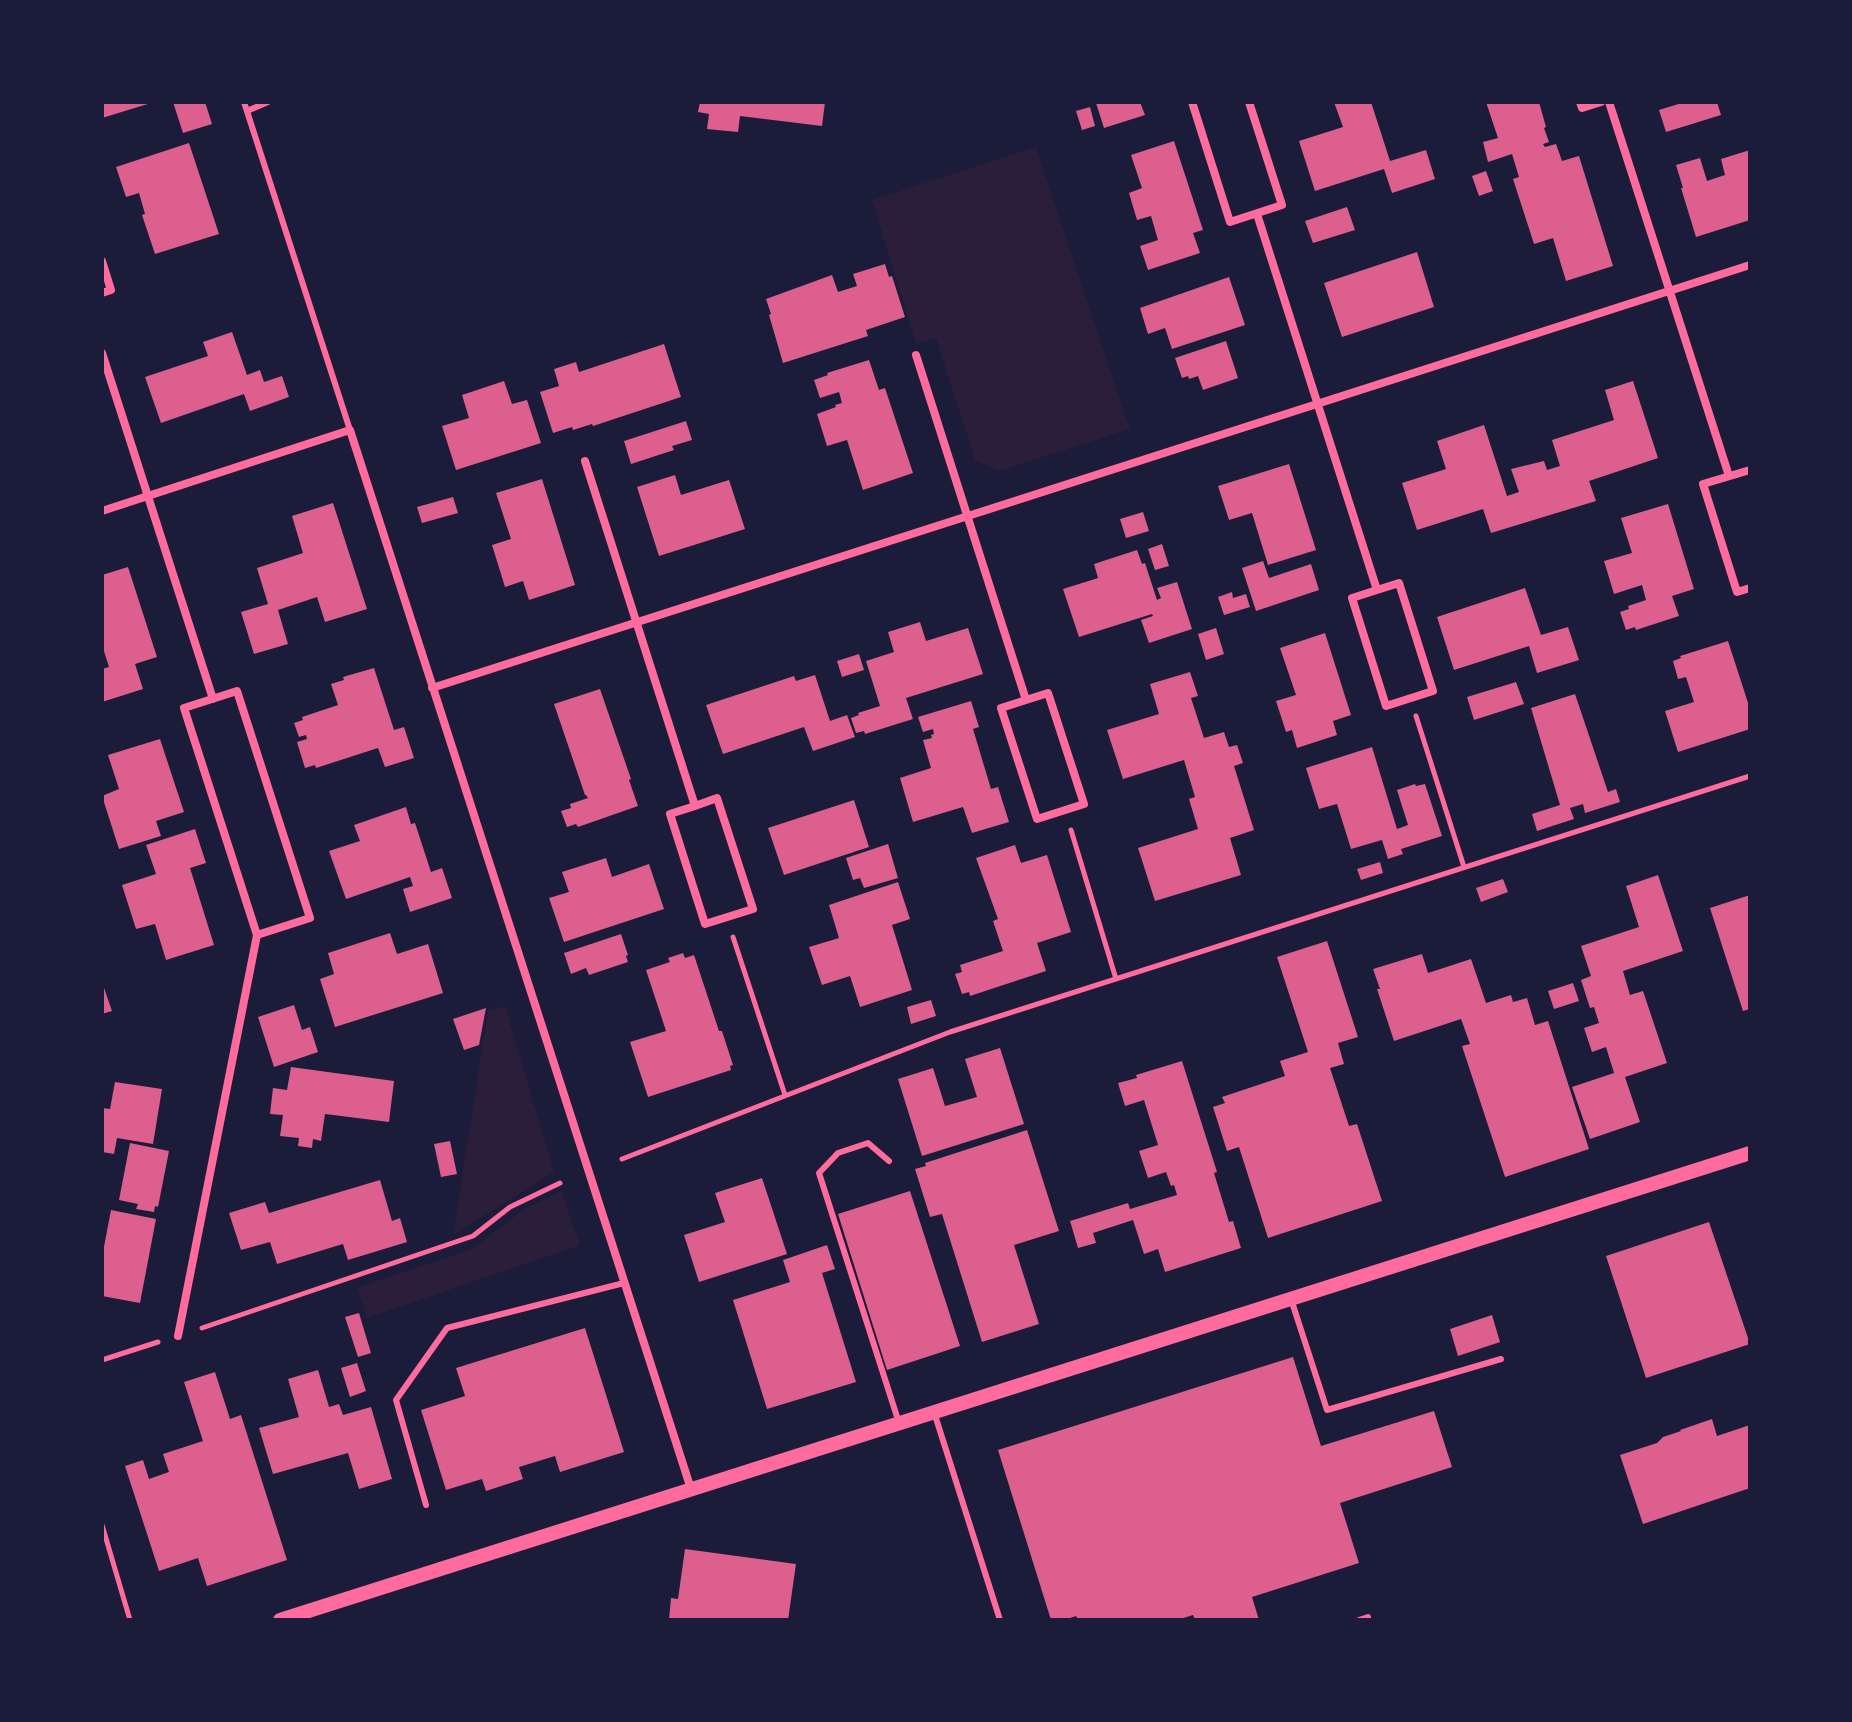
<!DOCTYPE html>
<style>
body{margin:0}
#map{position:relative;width:1852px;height:1722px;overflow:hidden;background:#1b1b3a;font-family:"Work Sans",sans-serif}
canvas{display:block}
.frame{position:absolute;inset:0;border:104px solid #1b1b3a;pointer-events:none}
</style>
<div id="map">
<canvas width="1852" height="1722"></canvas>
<div class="frame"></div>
</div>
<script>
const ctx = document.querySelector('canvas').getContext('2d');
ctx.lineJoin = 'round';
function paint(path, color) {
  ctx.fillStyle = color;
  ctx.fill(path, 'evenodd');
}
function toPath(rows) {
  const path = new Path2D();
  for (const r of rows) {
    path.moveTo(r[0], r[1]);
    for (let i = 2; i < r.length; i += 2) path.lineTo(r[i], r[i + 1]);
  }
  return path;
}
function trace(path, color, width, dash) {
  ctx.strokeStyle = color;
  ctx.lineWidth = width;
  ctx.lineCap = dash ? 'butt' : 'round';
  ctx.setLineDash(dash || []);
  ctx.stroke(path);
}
paint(toPath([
 [1036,147,1130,429,999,471,975,460,936,338,916,344,872,200],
 [505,1006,554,1172,453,1235,488,1011],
 [561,1191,580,1245,367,1318,357,1288,472,1249,523,1210]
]), '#2a1e3b');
paint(toPath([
 [102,102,151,102,151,103,102,118],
 [173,102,205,102,212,124,183,133],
 [700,102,825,102,822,126,740,116,738,132,707,129,709,114,698,112],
 [1098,102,1140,102,1145,115,1104,128,1096,103],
 [1334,102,1371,102,1390,161,1426,150,1435,179,1392,193,1384,169,1315,191,1299,141,1343,127],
 [1486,102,1539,102,1546,127,1544,128,1549,142,1543,144,1545,147,1556,144,1562,161,1579,156,1613,266,1566,281,1553,238,1534,244,1513,179,1519,177,1512,154,1488,162,1483,142,1498,138],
 [1685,102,1717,102,1721,115,1666,132,1659,110],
 [1090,107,1095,126,1082,130,1076,111],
 [1174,141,1203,230,1193,233,1200,253,1148,270,1140,246,1158,240,1151,216,1137,220,1129,193,1142,188,1131,155],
 [189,143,219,234,155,254,142,215,145,214,139,193,126,197,116,167],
 [1750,150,1750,220,1696,237,1681,188,1683,188,1676,165,1700,158,1707,181,1725,175,1721,159],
 [1486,171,1493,191,1479,196,1472,176],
 [1347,207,1355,230,1313,243,1305,221],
 [1417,252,1434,307,1342,337,1324,283],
 [885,264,889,277,892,276,905,317,866,330,868,336,783,363,769,315,771,314,766,299,832,275,838,292,857,286,853,274],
 [1229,277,1245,325,1172,349,1165,328,1148,334,1140,308],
 [232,332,247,375,260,370,264,382,282,376,289,397,250,411,244,394,161,423,145,377,208,356,203,342],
 [1226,341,1238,378,1203,390,1198,376,1189,379,1188,376,1182,378,1175,358],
 [664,344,681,397,593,426,592,424,573,430,572,427,553,433,540,392,559,386,554,369,576,362,579,372],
 [869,360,879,390,885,388,913,473,863,490,847,440,827,446,817,414,836,407,835,405,842,403,839,392,820,398,814,380,828,375,827,373],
 [504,381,512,404,527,400,541,443,456,470,442,426,469,418,462,395],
 [1633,381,1658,458,1589,481,1596,501,1491,533,1483,509,1417,530,1402,483,1446,469,1437,441,1484,425,1507,496,1519,492,1511,469,1544,461,1547,470,1560,466,1552,440,1614,420,1605,390],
 [686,421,692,440,672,446,674,450,631,464,624,441],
 [1289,464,1316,550,1268,565,1252,513,1229,520,1218,486],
 [675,475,681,495,729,480,745,529,659,556,637,487],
 [542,479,575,585,529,600,523,581,505,587,492,545,511,539,496,493],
 [453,497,458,513,422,523,417,507],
 [333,503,367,609,325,622,317,597,278,610,288,644,254,654,241,612,268,604,257,568,303,553,292,516],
 [1668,504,1694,589,1672,596,1679,616,1636,630,1635,627,1626,630,1620,612,1629,609,1628,606,1646,600,1642,585,1614,594,1604,561,1632,553,1621,518],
 [1143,512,1149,531,1126,538,1120,519],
 [1162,544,1169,566,1155,570,1148,549],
 [1137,550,1142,564,1145,563,1157,600,1161,598,1157,588,1177,582,1192,629,1149,643,1141,620,1153,616,1152,614,1079,637,1063,589,1098,578,1094,564],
 [1263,561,1269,578,1311,564,1319,590,1256,611,1242,568],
 [128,567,157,657,135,664,143,689,102,702,102,669,109,667,102,645,102,575],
 [1525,588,1541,635,1568,627,1579,660,1537,673,1529,646,1454,670,1437,617],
 [1232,592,1233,598,1246,594,1250,607,1224,615,1218,597],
 [920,622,926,641,968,628,983,674,906,698,913,719,865,734,864,731,856,733,851,718,859,715,858,713,880,706,866,661,894,652,888,632],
 [1216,628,1224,654,1206,660,1198,634],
 [1325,633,1351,715,1333,721,1337,735,1297,748,1292,730,1286,732,1276,701,1296,695,1280,648],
 [1728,641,1750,709,1750,729,1678,752,1665,711,1694,702,1686,677,1678,679,1673,661,1681,658,1680,656],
 [859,654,864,670,842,677,837,661],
 [374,668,394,730,404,727,414,758,385,767,378,748,316,768,315,765,305,768,297,742,307,739,306,735,299,737,294,723,303,720,302,717,338,705,331,684,344,680,343,677],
 [1190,672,1198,696,1191,698,1204,738,1224,732,1229,747,1237,745,1243,763,1234,766,1254,830,1230,838,1241,875,1155,901,1138,848,1198,829,1189,799,1195,797,1184,760,1123,779,1107,730,1159,714,1150,684],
 [815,675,830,721,847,715,855,737,813,751,804,727,723,754,706,705,794,676,796,681],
 [1516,682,1524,704,1474,720,1467,697],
 [600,689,631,779,629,780,638,806,578,827,576,824,567,827,561,811,571,808,570,804,588,798,586,795,585,795,554,704],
 [1575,694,1608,792,1616,789,1620,802,1585,813,1583,804,1570,808,1574,819,1537,831,1532,814,1560,805,1531,708],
 [971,701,979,727,973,729,991,789,998,787,1009,822,972,833,963,807,913,822,900,778,931,768,923,740,932,738,931,735,934,734,933,729,923,732,918,717],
 [160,739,184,812,156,821,161,836,119,849,102,796,119,789,108,755],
 [1372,747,1397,829,1408,825,1397,790,1415,784,1416,786,1425,784,1442,836,1401,849,1403,854,1388,859,1382,840,1351,849,1337,804,1319,809,1306,768],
 [854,800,869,847,784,875,768,828],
 [406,807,411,824,415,823,431,872,442,868,452,898,410,912,403,889,413,886,410,877,346,899,329,851,360,841,354,825],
 [195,829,206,863,190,868,214,945,166,960,155,924,136,929,122,885,156,874,146,845],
 [888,844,898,878,864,888,860,878,853,880,846,858],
 [1015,845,1021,863,1047,855,1071,932,1037,943,1046,971,970,996,969,992,962,994,955,974,962,972,960,965,1003,951,993,921,998,919,976,858],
 [606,858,612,877,649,864,664,909,564,942,549,898,569,892,562,872],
 [1380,862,1383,873,1361,880,1357,869],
 [1658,875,1683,951,1623,971,1630,995,1643,991,1667,1063,1625,1077,1640,1122,1590,1139,1572,1087,1614,1073,1606,1047,1592,1052,1584,1028,1599,1023,1594,1007,1590,1008,1581,980,1591,976,1581,946,1639,927,1626,886],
 [1503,879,1508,892,1481,902,1476,888],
 [898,882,910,919,892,925,912,990,860,1007,850,976,822,985,809,947,839,938,829,905],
 [1750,895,1750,1009,1743,1011,1710,908],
 [390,933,397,954,428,944,443,993,335,1027,320,979,334,974,328,953],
 [621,934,628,955,626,956,628,962,589,975,586,968,571,974,564,953],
 [1327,941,1358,1037,1338,1043,1344,1064,1330,1068,1349,1126,1357,1124,1382,1201,1268,1238,1239,1147,1227,1151,1213,1107,1225,1103,1222,1097,1285,1076,1280,1061,1308,1052,1277,957],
 [683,953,685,958,694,955,719,1031,722,1031,733,1065,730,1066,731,1070,648,1097,630,1042,666,1031,646,970,670,962,668,958],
 [1422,954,1428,973,1471,959,1486,1003,1511,995,1513,1002,1527,998,1535,1025,1548,1021,1589,1149,1505,1177,1462,1046,1470,1044,1461,1019,1394,1041,1377,989,1380,989,1373,969],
 [102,982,112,1011,102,1014],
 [1573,983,1579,1001,1554,1009,1548,991],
 [931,1000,936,1016,911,1024,907,1007],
 [294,1005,302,1030,310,1027,318,1052,274,1067,258,1017],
 [486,1008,479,1045,464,1050,453,1019],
 [1000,1048,1024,1124,922,1156,898,1079,933,1068,945,1106,977,1097,965,1059],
 [1182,1061,1217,1172,1214,1173,1229,1222,1233,1221,1241,1248,1165,1272,1158,1249,1144,1254,1133,1220,1093,1233,1096,1243,1078,1248,1070,1221,1128,1203,1130,1209,1177,1195,1174,1185,1171,1186,1166,1172,1148,1178,1139,1151,1158,1145,1144,1100,1125,1106,1118,1083,1137,1078,1136,1075],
 [291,1067,394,1081,389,1122,325,1114,321,1141,313,1139,312,1148,298,1146,299,1138,280,1136,283,1115,270,1114,273,1088,287,1090],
 [115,1082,162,1089,153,1144,117,1138,114,1154,102,1152,102,1108,110,1109],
 [1027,1130,1059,1231,1014,1245,1039,1324,982,1342,942,1214,930,1217,915,1169,926,1166,925,1163],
 [450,1141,457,1174,441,1177,434,1144],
 [130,1143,169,1151,158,1207,155,1206,154,1212,136,1209,138,1204,119,1200],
 [762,1178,787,1254,699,1282,684,1235,725,1222,715,1193],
 [380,1180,392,1221,400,1218,407,1242,348,1260,343,1244,277,1264,270,1242,241,1250,229,1213,265,1202,269,1213],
 [910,1191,960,1346,887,1370,838,1214],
 [111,1210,156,1219,140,1303,102,1296,102,1257],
 [1709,1222,1750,1344,1646,1378,1606,1256],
 [827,1245,835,1269,822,1273,856,1382,767,1409,733,1300,790,1282,783,1260],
 [359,1313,371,1353,358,1357,345,1317],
 [1492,1315,1500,1342,1458,1356,1450,1329],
 [585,1328,624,1452,560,1472,555,1456,519,1467,523,1479,486,1491,482,1479,446,1490,421,1410,465,1396,456,1368],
 [1293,1357,1321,1446,1434,1411,1452,1467,1340,1503,1359,1563,1252,1597,1259,1620,1195,1620,1193,1615,1177,1620,1078,1620,1076,1616,1064,1620,1051,1620,998,1450],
 [357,1363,366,1391,350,1397,341,1368],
 [318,1370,329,1407,339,1404,343,1415,371,1407,392,1479,359,1489,348,1453,273,1474,259,1428,299,1417,288,1379],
 [215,1372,230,1419,241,1415,287,1560,207,1586,198,1558,159,1571,125,1466,143,1460,149,1479,169,1472,163,1454,203,1441,184,1382],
 [1712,1419,1717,1436,1750,1425,1750,1488,1643,1524,1620,1455,1657,1443,1663,1437,1681,1431,1680,1430],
 [685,1549,796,1564,788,1620,669,1620,671,1598,678,1599]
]), '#dd5f8e');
trace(toPath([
 [1416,716,1464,867],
 [1071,830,1116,979],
 [733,937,785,1095],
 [622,1159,950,1032,1750,776],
 [202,1328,473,1236,510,1207,560,1183],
 [102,1360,158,1342],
 [102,1525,130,1620]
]), '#ff6b9d', 5);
trace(toPath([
 [244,102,350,430],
 [247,111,268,102],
 [889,1161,868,1143,838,1153,819,1173,899,1423],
 [1291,1299,1327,1410,1501,1359],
 [934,1412,1000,1620],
 [426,1505,396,1400,447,1328,624,1283],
 [1359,1620,1368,1617]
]), '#ff6b9d', 6);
trace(toPath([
 [1192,102,1230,222,1282,205,1249,102],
 [1580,102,1582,108,1601,102],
 [1609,102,1729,476],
 [1257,214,1377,590,1352,598,1386,706,1433,691,1399,583,1377,590],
 [102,261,111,290,102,293],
 [102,353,213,699],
 [916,355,1026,700,1001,708,1037,819,1084,804,1048,693,1026,700],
 [585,461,695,806,670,814,705,924,753,909,717,798,695,806],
 [1750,470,1703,484,1737,592,1750,588],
 [102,511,350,430,691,1489],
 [432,688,1750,265],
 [237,691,310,918,257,935,184,708,237,691],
 [178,1336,257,935]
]), '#ff6b9d', 8);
trace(toPath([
 [280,1620,1750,1153]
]), '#ff6b9d', 14);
</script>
